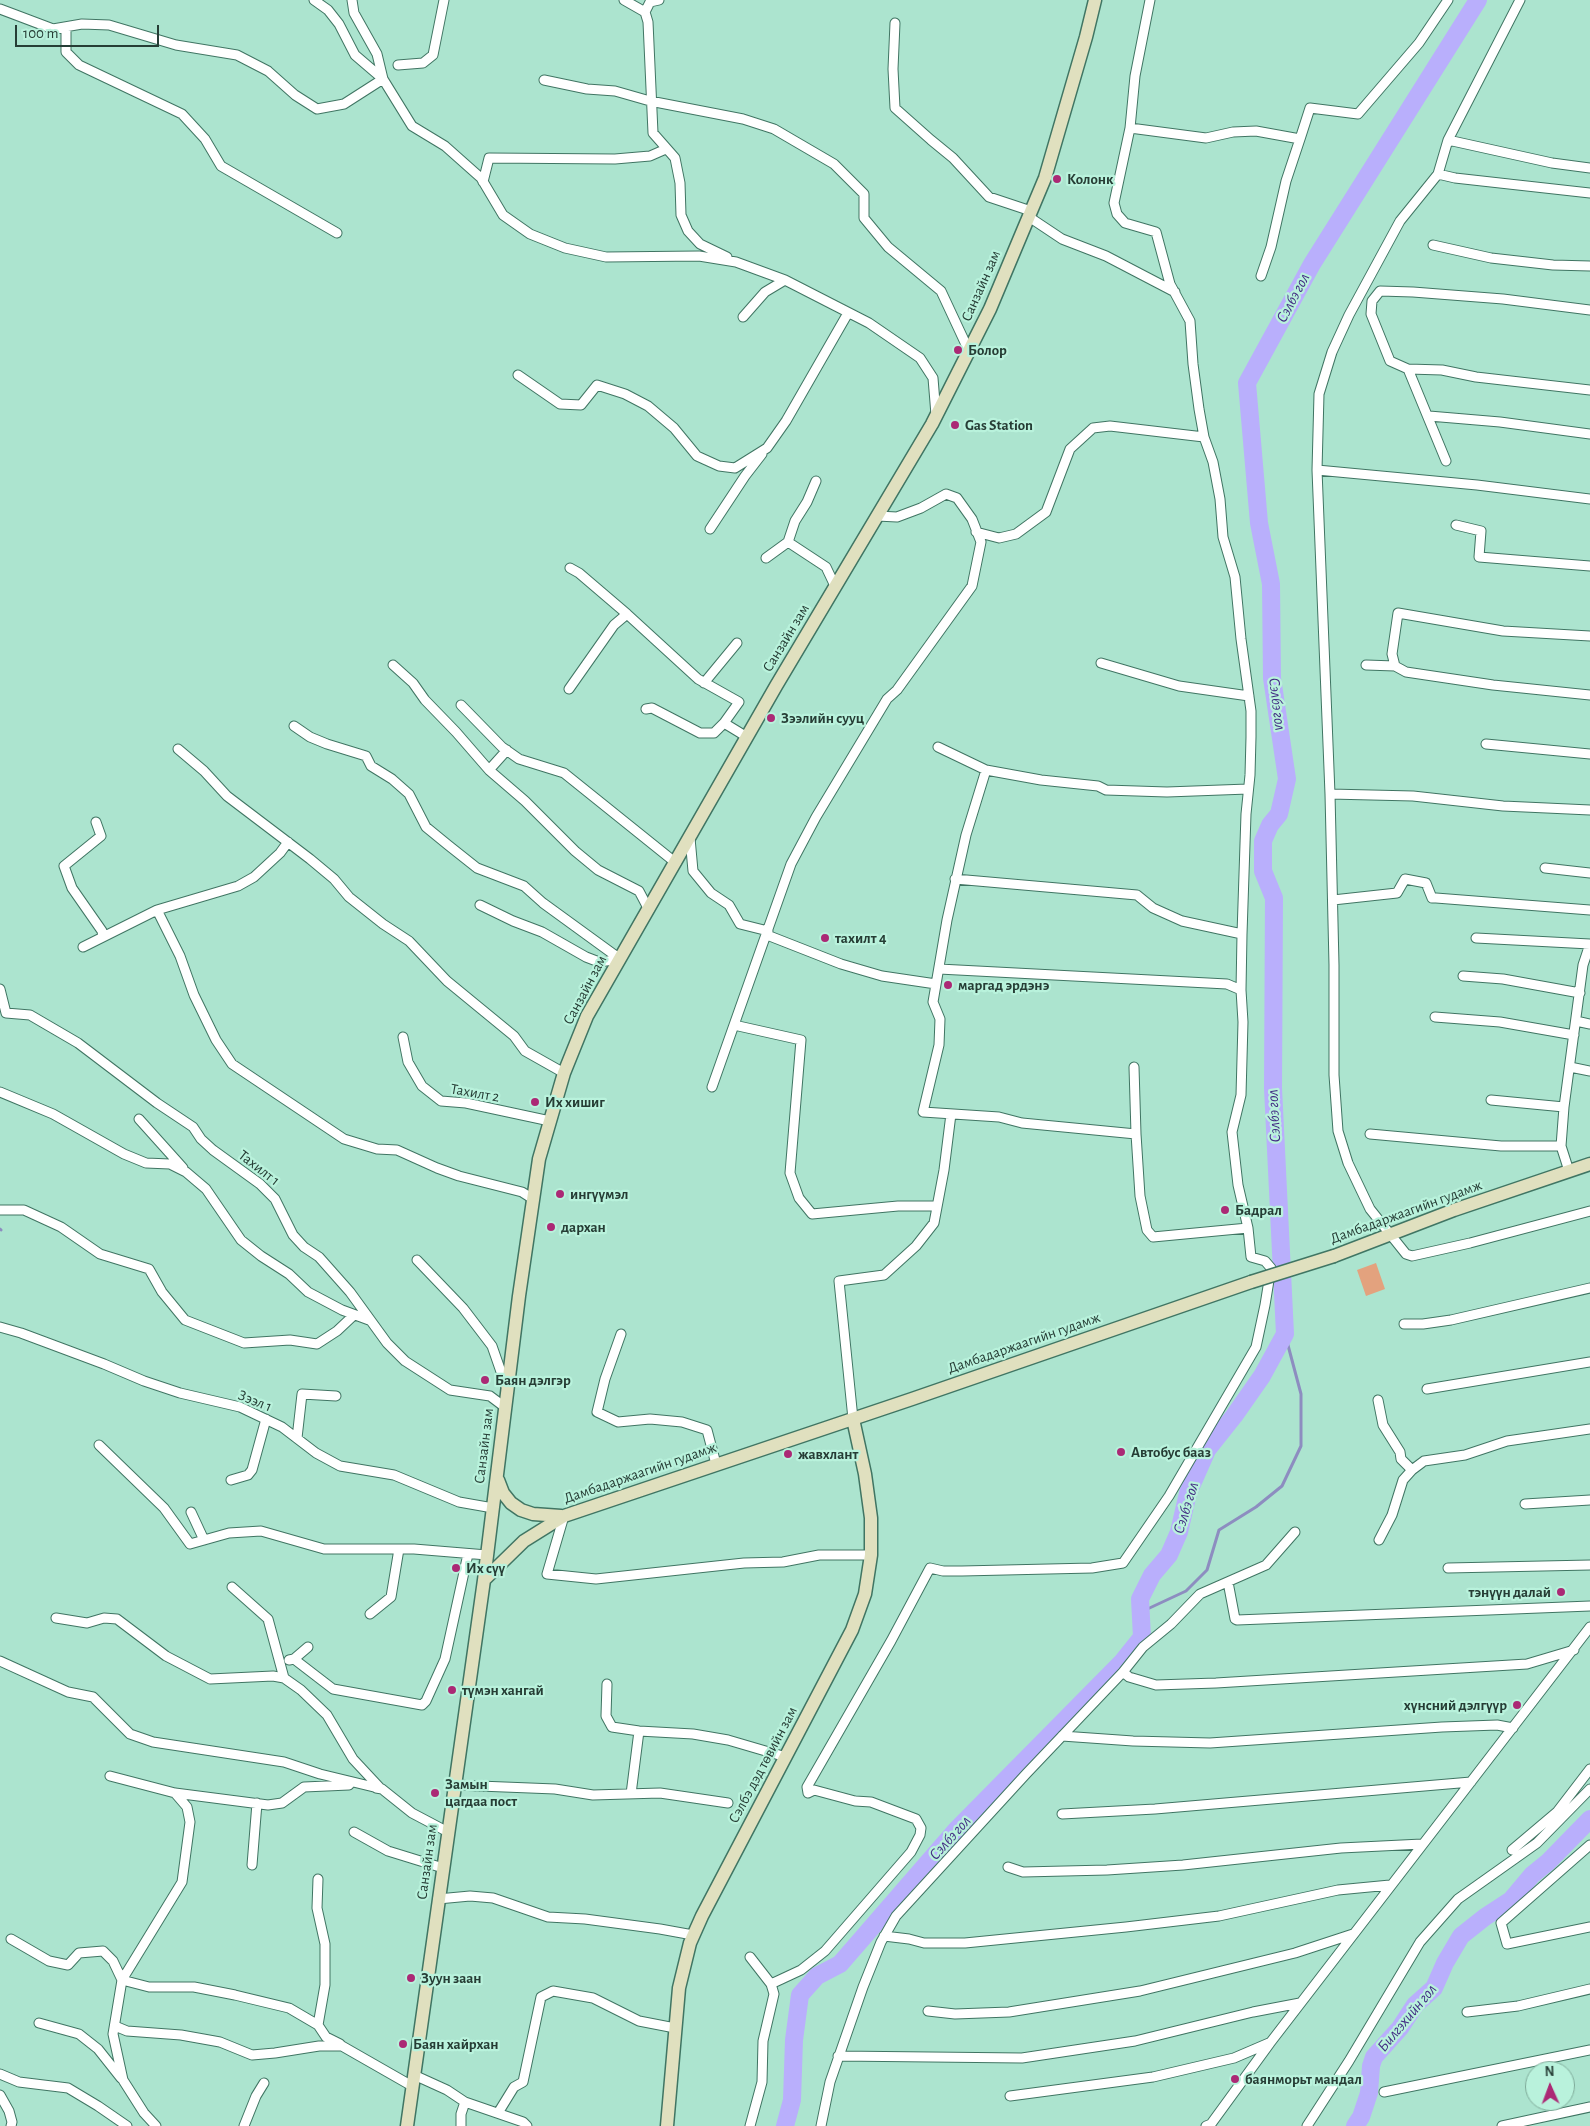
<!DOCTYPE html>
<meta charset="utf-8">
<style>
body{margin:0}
#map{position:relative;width:1590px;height:2126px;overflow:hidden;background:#ace4cf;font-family:"Alegreya Sans",sans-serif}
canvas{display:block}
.north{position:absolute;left:1525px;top:2061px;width:50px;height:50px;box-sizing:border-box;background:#b9f2dc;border:1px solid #7eaa99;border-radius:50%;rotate:358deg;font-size:14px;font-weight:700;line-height:20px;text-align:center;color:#263d35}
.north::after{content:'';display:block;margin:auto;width:18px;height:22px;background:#ab2975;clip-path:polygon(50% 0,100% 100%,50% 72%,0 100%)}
.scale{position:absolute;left:15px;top:25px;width:144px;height:22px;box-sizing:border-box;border:2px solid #263d35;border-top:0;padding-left:6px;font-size:15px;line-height:18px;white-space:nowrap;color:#263d35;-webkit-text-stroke:4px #b9f2dc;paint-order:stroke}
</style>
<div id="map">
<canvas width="1590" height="2126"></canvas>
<div class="north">N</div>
<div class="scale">100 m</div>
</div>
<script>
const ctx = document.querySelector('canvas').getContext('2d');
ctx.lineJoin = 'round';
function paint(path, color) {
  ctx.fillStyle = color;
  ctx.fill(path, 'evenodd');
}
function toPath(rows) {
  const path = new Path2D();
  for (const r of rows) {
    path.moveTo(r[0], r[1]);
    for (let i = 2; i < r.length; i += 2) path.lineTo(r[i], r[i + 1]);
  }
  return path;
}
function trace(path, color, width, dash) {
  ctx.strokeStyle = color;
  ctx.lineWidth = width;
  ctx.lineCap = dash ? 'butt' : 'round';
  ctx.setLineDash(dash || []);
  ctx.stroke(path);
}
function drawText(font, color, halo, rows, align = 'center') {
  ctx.font = font + ' "Alegreya Sans",sans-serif';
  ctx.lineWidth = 4.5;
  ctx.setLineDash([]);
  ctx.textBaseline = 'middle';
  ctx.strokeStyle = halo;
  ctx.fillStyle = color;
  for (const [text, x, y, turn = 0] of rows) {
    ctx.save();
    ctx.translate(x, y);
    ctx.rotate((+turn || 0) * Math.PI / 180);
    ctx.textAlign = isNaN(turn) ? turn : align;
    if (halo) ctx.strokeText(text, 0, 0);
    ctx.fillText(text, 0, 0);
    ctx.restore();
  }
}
paint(toPath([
 [1376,1263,1385,1289,1366,1296,1357,1270]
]), '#e3a27e');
trace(toPath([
 [0,1229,1,1230],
 [1141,1612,1186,1591,1207,1570,1219,1530,1256,1507,1282,1486,1301,1446,1301,1394,1285,1334]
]), '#8d8dc0', 3);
trace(toPath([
 [785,2126,792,2100,794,2040,800,1995,817,1976,840,1964,958,1828,1122,1662,1142,1637,1140,1599,1152,1575,1169,1555,1179,1532,1188,1493,1207,1450,1234,1416,1262,1376,1285,1334,1273,1088,1274,898,1263,871,1263,841,1270,825,1279,814,1287,779,1272,678,1271,584,1259,523,1247,383,1312,264,1478,0],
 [1355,2126,1361,2117,1369,2093,1371,2066,1374,2057,1400,2028,1415,2005,1434,1988,1445,1963,1461,1936,1485,1917,1511,1900,1532,1875,1548,1862,1590,1819]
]), '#b9affc', 18);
const street = toPath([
 [314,0,328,10,339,24,355,55,383,79,412,126,445,146,481,178,503,215,530,234,565,248,606,257,699,256,736,262,785,280,869,323,920,358,933,378,936,415],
 [624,0,645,12,648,22,653,133,675,158,680,183,681,215,688,231,700,244,727,257],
 [1150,0,1135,76,1130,128,1114,203,1117,214,1125,223,1156,232,1170,284,1190,321,1193,364,1199,409,1204,437,1213,462,1220,499,1223,537,1235,577,1241,639,1251,711,1251,737,1250,775,1246,814,1242,934],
 [0,9,53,29,82,24,109,25,176,45,237,55,268,71,295,95,317,109,344,104,383,79,377,54,354,13,352,0],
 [645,12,650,2,659,0],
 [895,23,893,69,895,108,931,140,953,158,989,197,1031,211],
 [66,27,66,52,79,65,182,114,205,139,221,166,337,233],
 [398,65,423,63,433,55,444,0],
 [544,80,587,89,615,91,650,101,743,119,774,129,834,164,864,194,864,218,888,247,941,291,969,351],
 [1130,128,1206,138,1233,132,1256,131,1300,139,1286,181,1271,247,1261,276],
 [1300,139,1310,108,1358,114,1419,43,1448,0],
 [1448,140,1552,163,1590,168],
 [1438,174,1455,178,1590,193],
 [483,182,489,158,615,159,650,156,666,149],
 [1029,217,1062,239,1106,256,1175,292],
 [1433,245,1491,258,1553,265,1590,266],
 [743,317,765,292,785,280],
 [1408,369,1442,370,1476,377,1590,390],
 [518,375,560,404,581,405,597,385,625,394,648,406,674,428,697,456,719,466,735,468,767,448,786,421,848,313],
 [1429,416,1500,422,1590,434],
 [1446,461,1408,369,1390,361,1371,314,1372,301,1380,291,1413,292,1503,299,1590,310],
 [1317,470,1477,485,1590,499],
 [816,481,807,502,795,521,788,542,826,567,835,586],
 [1456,525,1481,531,1479,557,1590,566],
 [710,529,745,476,762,454],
 [976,532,999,538,1016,534,1046,512,1070,449,1093,428,1110,426,1204,437],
 [766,558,788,542],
 [570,568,579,573,627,614],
 [1101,663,1179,686,1249,696],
 [393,665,413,683,425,700,456,732,489,770,525,801,575,851,598,870,639,891,649,910],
 [1366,665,1395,666,1406,672,1493,685,1590,695],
 [1395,666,1392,654,1398,613,1503,631,1590,636],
 [704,683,737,643],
 [569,689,614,625,627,614,698,679,739,702,724,723,747,737],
 [461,705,502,747,519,759,564,773,676,863],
 [646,709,652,708,700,733,714,733,724,723],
 [294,726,310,737,327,744,366,756,371,766,392,779,409,794,426,827,448,845,477,868,524,886,543,903,620,959,599,962,586,957,542,932,513,921,480,905],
 [1486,744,1590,754],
 [938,747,986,770],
 [178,749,204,771,227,796,310,859,334,879,349,897,383,924,409,941,447,981,514,1036,525,1051,564,1073],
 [489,770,507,750],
 [1248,789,1167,792,1106,790,1098,786,1041,780,986,770,966,835,947,920,933,1002,940,1019,939,1045,923,1112,999,1117,1022,1123,1136,1134,1140,1196,1147,1230,1153,1237,1248,1228],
 [1330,794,1317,470,1319,394,1332,352,1349,315,1400,221,1438,174,1448,140,1520,0],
 [1590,810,1503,806,1413,796,1330,794,1334,965,1334,1075,1338,1131,1348,1163,1370,1209,1406,1254,1412,1256,1470,1243,1590,1211],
 [96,822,101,836,64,866,72,888,102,931,103,937],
 [690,838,693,871,711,893,729,905,740,924,768,931],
 [1545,868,1590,873],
 [1333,900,1397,893,1405,879,1426,883,1432,898,1436,898,1590,910],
 [157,910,180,956,194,995,216,1040,232,1064,344,1139,377,1149,397,1150,437,1168,459,1176,522,1192,533,1199],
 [767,935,841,964,882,976,936,984],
 [1476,938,1590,944],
 [83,947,157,910,238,886,254,877,280,853,288,842],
 [939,969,1227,984,1241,990],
 [1463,976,1503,979,1580,993],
 [0,989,6,1013,30,1015,78,1043,157,1103,193,1127,201,1139,213,1150,260,1184,275,1199,293,1235,304,1247,319,1257,350,1292,387,1343,405,1361,450,1390,490,1396,506,1408],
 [1435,1017,1500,1022,1574,1035],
 [1576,1021,1590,1024],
 [734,1025,801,1040,790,1173,799,1198,812,1214,898,1206,937,1206],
 [403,1037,408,1062,422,1086,441,1101,466,1103,550,1121],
 [1134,1067,1136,1134],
 [1570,1067,1590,1071],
 [712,1087,791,864,816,817,887,699,897,690,972,586,981,542,972,519,957,498,946,494,921,508,897,517,877,516],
 [0,1092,53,1114,124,1154,146,1163,170,1164,186,1172,206,1189,241,1240,261,1256,289,1274,308,1292,342,1310,369,1320],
 [1491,1100,1564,1107],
 [139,1119,183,1168],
 [1370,1134,1501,1146,1561,1146],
 [1569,1171,1561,1146,1564,1107,1583,965,1590,944],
 [0,1210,24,1210,61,1227,100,1254,149,1269,162,1292,185,1320,244,1343,290,1340,317,1344,337,1331,354,1315],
 [417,1260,463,1308,492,1346,507,1389],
 [1404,1324,1423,1324,1451,1320,1590,1288],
 [0,1327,21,1333,104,1364,144,1381,180,1393,240,1407,282,1427,316,1453,340,1466,394,1475,459,1502,493,1508],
 [621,1334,605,1379,597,1412,618,1422,650,1419,682,1422,707,1430,716,1464],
 [1427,1389,1590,1362],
 [1378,1400,1383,1425,1400,1452,1401,1459,1412,1470],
 [853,1419,839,1281,884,1275,916,1246,934,1223,944,1170,951,1114],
 [297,1438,302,1394,336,1396],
 [99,1445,164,1508,190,1544,229,1533,261,1531,324,1549,414,1549,487,1555],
 [231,1480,248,1475,252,1470,266,1419],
 [1525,1504,1590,1500],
 [191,1512,204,1540],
 [564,1516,547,1574,596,1579,744,1563,783,1562,819,1555,871,1555],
 [1379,1540,1392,1515,1403,1480,1412,1470,1424,1461,1465,1455,1507,1441,1590,1429],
 [1448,1568,1590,1565],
 [1228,1582,1235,1619,1237,1620,1590,1606],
 [232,1587,268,1619,284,1678],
 [370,1614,391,1597,399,1549],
 [56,1618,87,1623,104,1618,117,1619,166,1656,210,1679,273,1676,284,1678,301,1690,327,1715,353,1759,381,1789],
 [294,1659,333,1689,422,1705,426,1701,445,1659,468,1554],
 [289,1660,294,1659,308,1647],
 [0,1661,68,1692,93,1697,130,1734,153,1742,284,1762,320,1774,382,1789],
 [1123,1672,1129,1677,1156,1685,1216,1683,1527,1664,1574,1650],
 [607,1684,606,1716,612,1727,639,1731,693,1734,728,1740,786,1757],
 [1062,1736,1133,1741,1210,1743,1442,1727,1497,1725,1513,1728],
 [110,1776,175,1793,268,1805,282,1803,304,1787,349,1785],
 [454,1785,555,1789,593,1795,660,1793,728,1803],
 [376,1788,382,1789,412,1813,448,1832],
 [175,1793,187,1807,190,1822,182,1882,122,1980,149,1987,194,1987,235,1995,289,2008,318,2025],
 [631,1794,639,1731],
 [1062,1814,1155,1809,1471,1782],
 [354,1832,388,1851,443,1868],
 [1590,1845,1501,1923,1507,1944,1590,1927],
 [1512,1850,1557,1812,1590,1769],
 [252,1865,257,1803],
 [1008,1867,1023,1872,1107,1870,1183,1865,1341,1848,1422,1844],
 [318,1879,317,1908,325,1944,325,1985,318,2025,326,2037,340,2044],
 [438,1899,470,1896,493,1898,548,1917,585,1919,660,1929,693,1935],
 [884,1936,909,1939,924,1943,965,1943,1126,1927,1219,1916,1338,1890,1390,1885],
 [11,1939,49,1961,68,1965,79,1953,103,1951,113,1961,122,1980,113,2034,123,2080,144,2113,156,2126],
 [750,1957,771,1984,774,1994,763,2041,762,2082,750,2126],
 [771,1984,801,1970,825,1951,911,1852,920,1835,921,1828,916,1819,871,1802,855,1801,814,1790,808,1793,807,1787,891,1641,930,1568,943,1571,962,1571,1092,1568,1123,1563,1169,1496,1256,1347,1265,1305,1271,1268,1265,1261,1251,1257,1248,1228,1238,1185,1232,1132,1241,1095,1243,1022,1241,990,1242,934,1182,921,1153,908,1137,895,955,879],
 [928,2011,955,2014,1009,2012,1140,1991,1295,1953,1353,1934],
 [1467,2012,1518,2006,1590,1989],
 [39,2023,79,2034,98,2049,121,2078],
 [115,2026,127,2031,181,2035,220,2042,252,2055,275,2053,319,2046,342,2046,412,2086],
 [838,2056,1022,2058,1135,2041,1253,2012,1300,2003],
 [0,2074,19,2082,68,2088,98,2106,127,2126],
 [414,2075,447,2090,465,2102,461,2114,461,2126],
 [1384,2092,1590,2050],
 [0,2095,9,2111,12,2122,11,2126],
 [1010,2096,1153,2077,1234,2058,1269,2043],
 [465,2102,523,2122,527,2126],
 [498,2113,514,2087,523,2082,541,1997,553,1991,593,1998,639,2021,675,2028],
 [244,2126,256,2096,264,2083],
 [821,2126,830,2082,863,1987,881,1942,896,1916,1026,1774,1123,1672,1143,1647,1171,1624,1200,1594,1266,1565,1295,1532],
 [1206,2126,1211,2124,1270,2043,1590,1627],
 [1307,2126,1349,2061,1420,1942,1458,1899,1537,1843,1590,1789],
 [1502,2126,1590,2107]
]);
const secondary = toPath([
 [1334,1256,1454,1210,1590,1164],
 [498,1480,503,1493,511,1503,521,1510,533,1514,561,1516],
 [484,1580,524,1541,564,1516,912,1399,1251,1282],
 [407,2126,484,1580,519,1296,539,1159,564,1073,587,1016,776,686,932,424,990,309,1045,178,1086,37,1095,0],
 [667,2126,679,1988,690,1943,702,1916,852,1630,865,1594,871,1555,871,1518,865,1474,853,1419]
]);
trace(street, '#407563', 11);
trace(secondary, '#407563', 15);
trace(street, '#fff', 9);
trace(secondary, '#e0e0bf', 12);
const secondaryBridge = toPath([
 [1251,1282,1334,1256]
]);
trace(secondaryBridge, '#407563', 15, []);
trace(secondaryBridge, '#e0e0bf', 12);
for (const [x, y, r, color] of [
 [1057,179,5,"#ab2975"],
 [958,350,5,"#ab2975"],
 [955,425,5,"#ab2975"],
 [771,718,5,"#ab2975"],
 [825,938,5,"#ab2975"],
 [948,985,5,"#ab2975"],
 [535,1102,5,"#ab2975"],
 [560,1194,5,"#ab2975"],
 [1225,1210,5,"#ab2975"],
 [551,1227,5,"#ab2975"],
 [485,1380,5,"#ab2975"],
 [1121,1452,5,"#ab2975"],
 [788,1454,5,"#ab2975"],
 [456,1568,5,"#ab2975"],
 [1561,1592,5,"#ab2975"],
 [452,1690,5,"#ab2975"],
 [1517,1705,5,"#ab2975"],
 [435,1793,5,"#ab2975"],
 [411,1978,5,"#ab2975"],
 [403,2044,5,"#ab2975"],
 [1235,2079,5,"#ab2975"]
]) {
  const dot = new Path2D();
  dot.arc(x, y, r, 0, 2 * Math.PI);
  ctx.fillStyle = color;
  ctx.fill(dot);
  trace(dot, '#b9f2dc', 2);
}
drawText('bold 15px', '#263d35', '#b9f2dc', [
 ["Колонк",1067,179],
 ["Болор",968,350],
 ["Gas Station",965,425],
 ["Зээлийн сууц",781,718],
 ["тахилт 4",835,938],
 ["маргад эрдэнэ",958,985],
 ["Их хишиг",545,1102],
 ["ингүүмэл",570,1194],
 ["Бадрал",1235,1210],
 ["дархан",561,1227],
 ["Баян дэлгэр",495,1380],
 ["Автобус бааз",1131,1452],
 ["жавхлант",798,1454],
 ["Их сүү",466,1568],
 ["тэнүүн далай",1551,1592,"right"],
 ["түмэн хангай",462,1690],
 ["хүнсний дэлгүүр",1507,1705,"right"],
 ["Замын",445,1784],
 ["цагдаа пост",445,1801],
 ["Зуун заан",421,1978],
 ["Баян хайрхан",413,2044],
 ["баянморьт мандал",1245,2079]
], 'left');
drawText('15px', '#263d35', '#b9f2dc', [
 ["Санзайн зам",981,286,-66],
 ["Санзайн зам",786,638,-59],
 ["Санзайн зам",585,990,-62],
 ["Тахилт 2",475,1093,10],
 ["Тахилт 1",259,1168,38],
 ["Дамбадаржаагийн гудамж",1406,1212,-20],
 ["Дамбадаржаагийн гудамж",1024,1343,-19],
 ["Зээл 1",255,1401,22],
 ["Санзайн зам",484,1446,-83],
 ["Дамбадаржаагийн гудамж",640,1473,-19],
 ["Сэлбэ дэд төвийн зам",763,1765,-62],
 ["Санзайн зам",427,1862,-82]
]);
drawText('italic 16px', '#422c83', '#b9f2dc', [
 ["Сэлбэ гол",1293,298,-62],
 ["Сэлбэ гол",1277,704,83],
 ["Сэлбэ гол",1274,1116,-93],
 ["Сэлбэ гол",1186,1508,-73],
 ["Сэлбэ гол",950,1838,-48],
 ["Билгэхийн гол",1407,2018,-50]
]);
</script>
